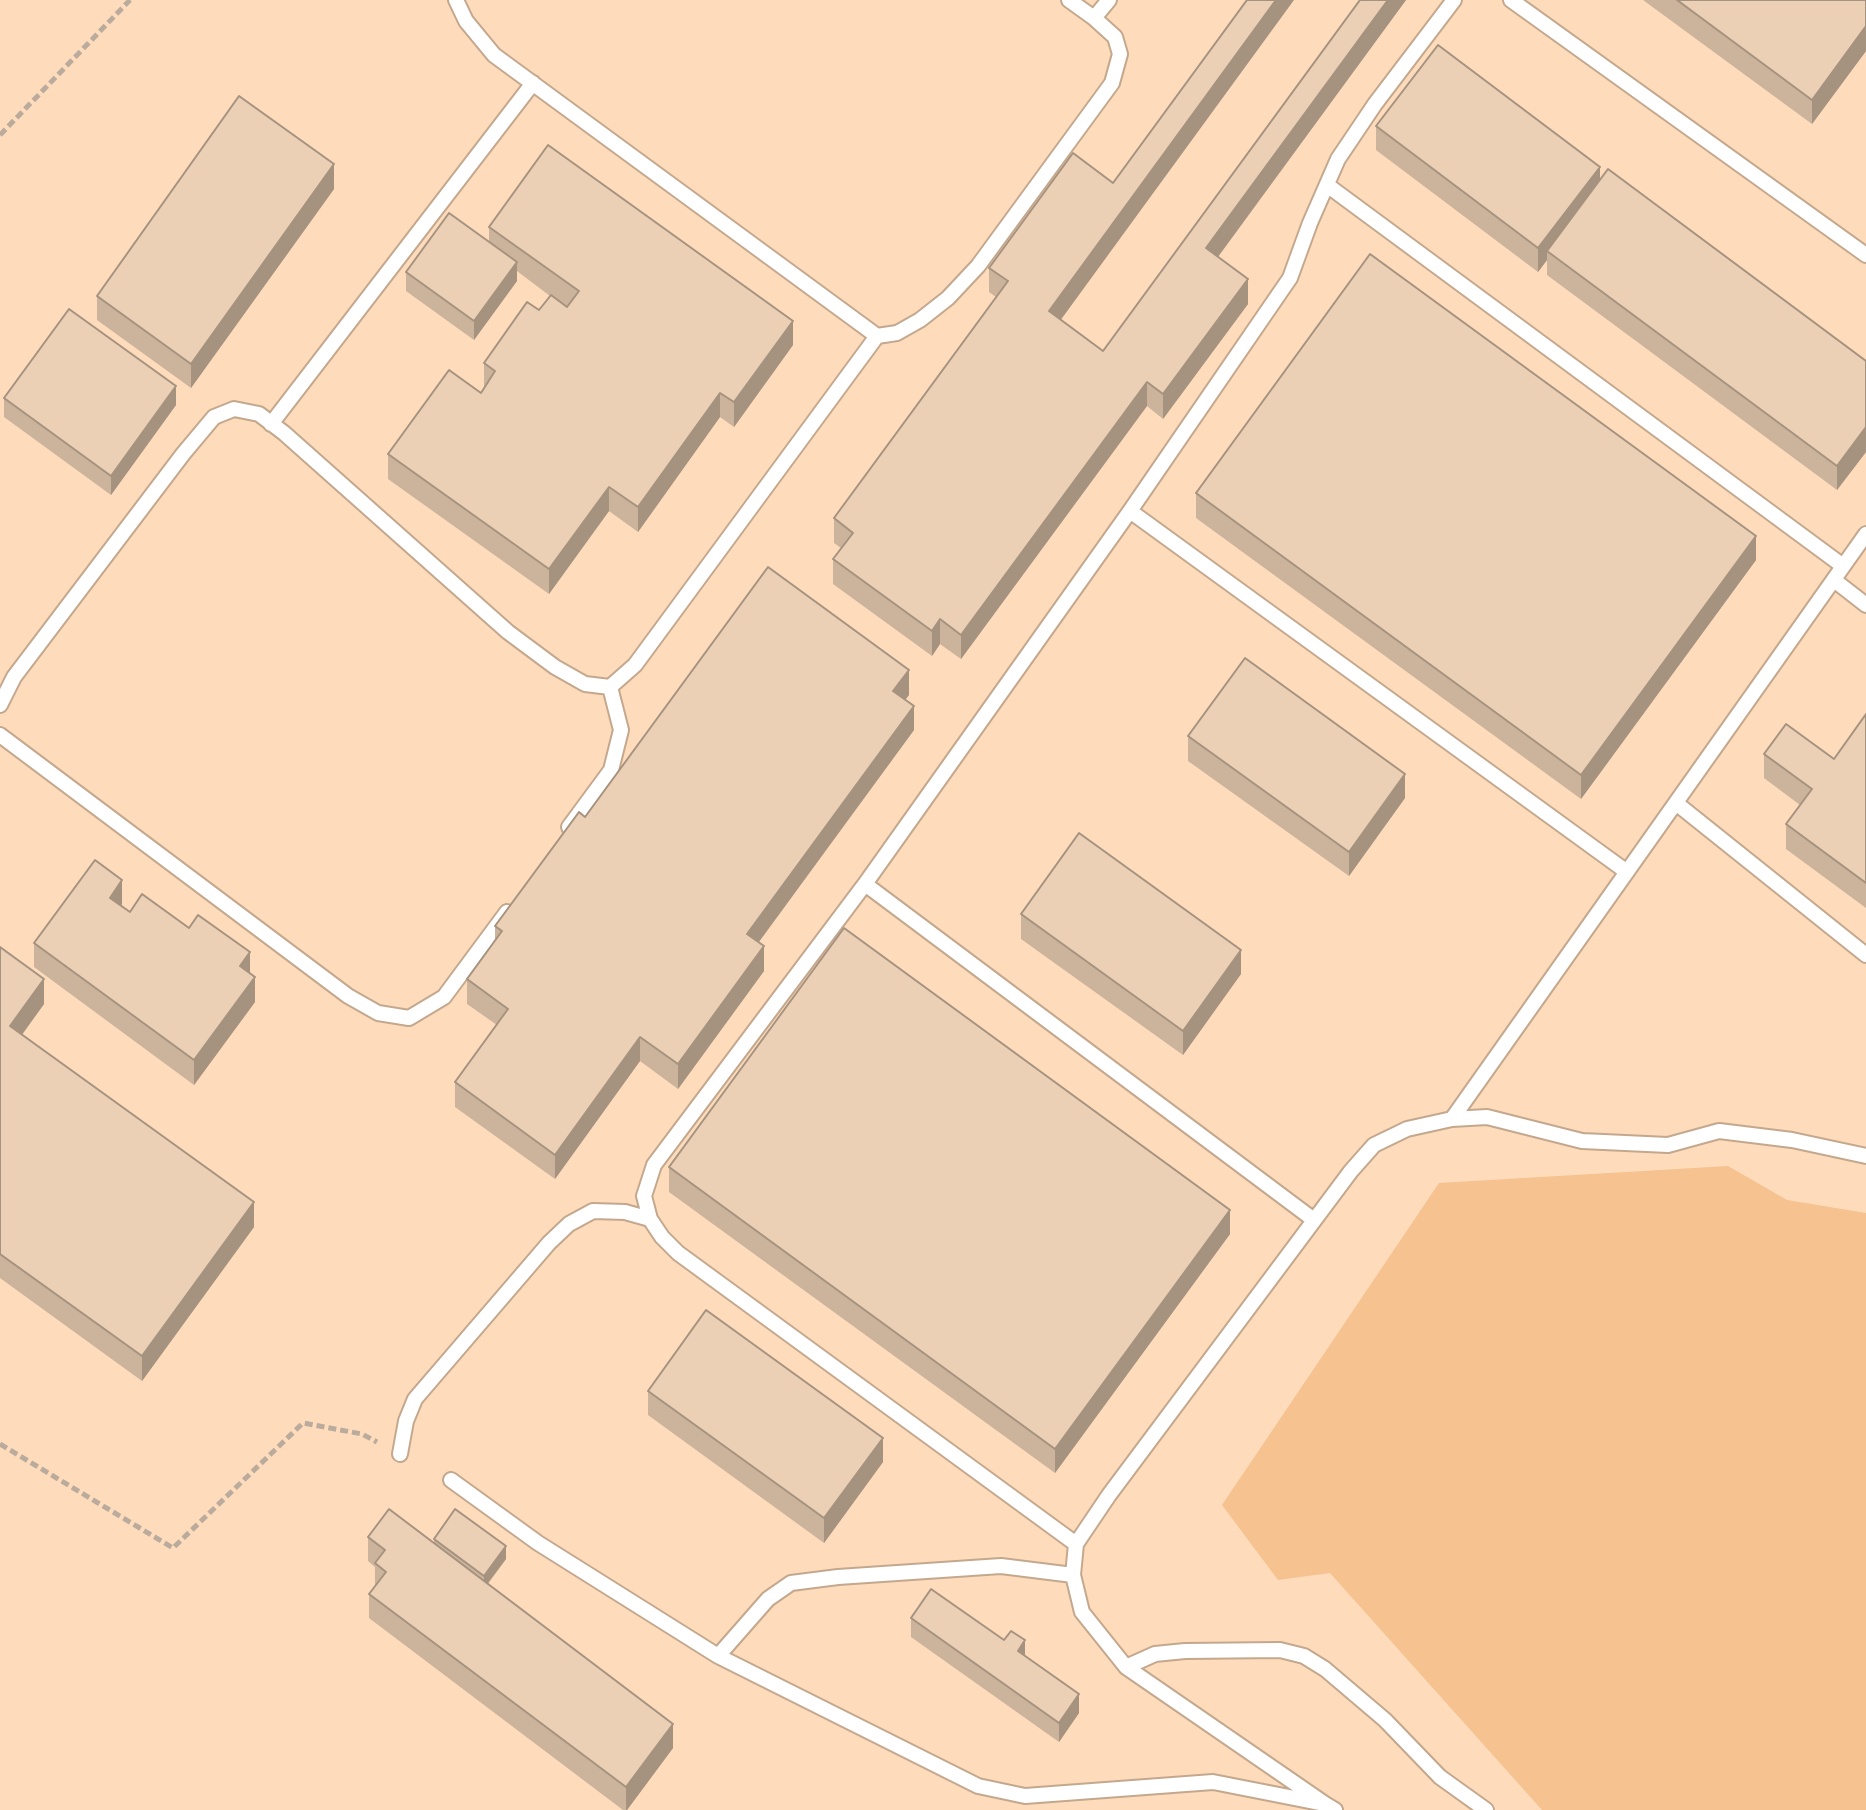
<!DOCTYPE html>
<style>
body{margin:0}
canvas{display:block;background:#fbeada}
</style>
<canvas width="1866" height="1810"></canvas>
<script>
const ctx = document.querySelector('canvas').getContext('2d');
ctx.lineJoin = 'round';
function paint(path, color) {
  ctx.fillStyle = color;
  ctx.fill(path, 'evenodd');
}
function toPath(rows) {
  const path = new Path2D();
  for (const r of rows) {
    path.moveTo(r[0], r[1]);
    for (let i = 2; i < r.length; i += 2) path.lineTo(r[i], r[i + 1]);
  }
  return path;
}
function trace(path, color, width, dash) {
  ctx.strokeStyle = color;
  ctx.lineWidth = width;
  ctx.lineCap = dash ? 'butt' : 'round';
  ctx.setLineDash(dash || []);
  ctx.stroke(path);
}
paint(toPath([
 [0,0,1866,0,1866,1810,0,1810]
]), '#fedcbb');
paint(toPath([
 [1728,1166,1787,1200,1866,1213,1866,1810,1542,1810,1330,1573,1278,1580,1222,1505,1439,1183]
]), '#f5c290');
const lane = toPath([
 [1511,0,1866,255],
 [1094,18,1109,0],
 [1327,185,1843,566],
 [877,336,897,333,920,320,948,298,978,266,1112,83,1120,54,1115,37,1094,18,1069,0],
 [271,424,533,83],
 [1130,511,1627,872],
 [1834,580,1866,605],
 [0,705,14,677,183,454,214,417,234,409,259,414,284,433,508,632,555,667,585,684,610,687,635,665,877,336,494,55,466,21,456,0],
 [0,735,348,996,378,1013,409,1018,444,997,507,912],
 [1676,803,1866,955],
 [569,827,611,770,621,730,610,687],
 [865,884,654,1165,644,1196,650,1219,662,1237,678,1253,1076,1544],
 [1452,1119,1866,534],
 [1314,1220,865,884,1130,511,1290,278,1310,223,1338,159,1375,104,1454,0],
 [400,1454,406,1421,415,1399,549,1243,569,1224,593,1211,625,1212,650,1219],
 [451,1480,538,1543,718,1656,978,1786,1025,1796,1213,1782,1325,1804,1335,1810],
 [718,1656,768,1599,791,1583,838,1577,1001,1566,1073,1575],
 [1126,1667,1155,1654,1185,1651,1280,1650,1304,1656,1325,1669,1385,1720,1440,1777,1486,1810],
 [1325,1804,1126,1667,1082,1612,1073,1575,1076,1544,1109,1495,1351,1171,1374,1145,1407,1129,1452,1119,1487,1117,1582,1141,1668,1145,1719,1131,1792,1140,1866,1156]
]);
trace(lane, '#c4a88e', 18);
trace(toPath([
 [0,135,130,0],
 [0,1444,173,1548,303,1423,362,1434,377,1442]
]), '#baab9d', 5, [8, 4]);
trace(lane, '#fff', 14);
paint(toPath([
 [1360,0,1406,0,1218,257,1248,304,1163,419,1147,406,961,659,940,644,932,656,833,584,833,559,841,548,834,543,834,518,996,297,989,292,989,268,1103,351],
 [1643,0,1866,0,1866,51,1812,124],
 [1376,126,1600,180,1866,361,1866,452,1837,490,1547,275,1547,260,1538,272,1376,150],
 [334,189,191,388,97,320,97,296],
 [489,227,793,345,734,427,720,417,638,532,609,511,549,594,388,479,388,454,481,393,484,387,484,363,539,310,550,296,517,271,517,281,474,340,406,291,406,272,489,242],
 [4,398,176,405,111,495,4,417],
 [1196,493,1756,560,1581,799,1196,518],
 [909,695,905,699,914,730,759,942,764,971,678,1089,640,1061,555,1179,455,1107,455,1082,497,1025,467,1004,467,979,495,940,495,926,585,817],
 [1866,714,1866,908,1786,849,1786,824,1800,805,1764,778,1764,754,1834,759],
 [1188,736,1405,798,1349,876,1188,761],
 [122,904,121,906,130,912,189,928,250,973,255,1002,194,1085,34,967,34,943],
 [1021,914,1241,974,1183,1055,1021,939],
 [0,947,44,1004,22,1035,254,1227,142,1381,0,1278],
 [669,1167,1230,1234,1055,1473,669,1192],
 [648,1391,883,1462,824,1543,648,1415],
 [368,1537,434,1543,434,1539,506,1559,488,1584,673,1748,627,1810,623,1810,369,1618,369,1594,375,1587,375,1567,368,1561],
 [911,1618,1025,1656,1079,1713,1059,1742,911,1637]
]), '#cbb39c');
paint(toPath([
 [1276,0,1294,0,1049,336,1049,311],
 [1388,0,1406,0,1206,273,1206,248],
 [1866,26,1866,51,1812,124,1812,100],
 [334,164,334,189,191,388,191,364],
 [1600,167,1600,191,1547,251,1547,260,1538,272,1538,248],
 [517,262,517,281,474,340,474,321],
 [1248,279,1248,304,1163,419,1163,394],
 [793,321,793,345,734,427,734,402],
 [1147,382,1147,406,961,659,961,635],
 [176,386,176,405,111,495,111,476],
 [720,393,720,417,638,532,638,507],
 [1866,427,1866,452,1837,490,1837,466],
 [609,487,609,511,549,594,549,569],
 [1756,536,1756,560,1581,799,1581,775],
 [940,619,940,644,932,656,932,631],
 [909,670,909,695,893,716,893,691],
 [914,706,914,730,747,958,747,934],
 [1405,774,1405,798,1349,876,1349,852],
 [122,880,122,904,110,922,110,898],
 [764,946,764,971,678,1089,678,1064],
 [1241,950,1241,974,1183,1055,1183,1031],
 [250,952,250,977,240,966],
 [255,977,255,1002,194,1085,194,1060],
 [44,979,44,1004,10,1051,10,1026],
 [640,1037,640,1061,555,1179,555,1155],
 [254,1202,254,1227,142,1381,142,1356],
 [1230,1210,1230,1234,1055,1473,1055,1449],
 [883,1438,883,1462,824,1543,824,1518],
 [506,1546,506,1559,484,1588,484,1576],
 [1025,1640,1025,1659,1018,1651],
 [1079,1694,1079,1713,1059,1742,1059,1723],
 [673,1724,673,1748,627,1810,626,1810,626,1787]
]), '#a5927f');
const building = toPath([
 [1247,0,1276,0,1049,311,1103,351,1360,0,1388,0,1206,248,1248,279,1163,394,1147,382,961,635,940,619,932,631,833,559,853,533,834,518,1008,281,989,268,1073,153,1113,183,1247,0],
 [1677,0,1866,0,1866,26,1812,100,1677,0],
 [1438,45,1600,167,1538,248,1376,126,1438,45],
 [239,96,334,164,191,364,97,296,239,96],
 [548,145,793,321,734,402,720,393,638,507,609,487,549,569,388,454,449,370,481,393,495,371,484,363,527,302,539,310,551,295,567,307,579,291,489,227,548,145],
 [1608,169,1866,361,1866,427,1837,466,1547,251,1608,169],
 [449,213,517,262,474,321,406,272,449,213],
 [1370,254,1756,536,1581,775,1196,493,1370,254],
 [69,309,176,386,111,476,4,398,69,309],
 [768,567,909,670,893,691,914,706,747,934,764,946,678,1064,640,1037,555,1155,455,1082,508,1009,467,979,502,931,495,926,579,812,585,817,768,567],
 [1245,658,1405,774,1349,852,1188,736,1245,658],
 [1866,714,1866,883,1786,824,1812,789,1764,754,1786,724,1834,759,1866,714],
 [1079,833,1241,950,1183,1031,1021,914,1079,833],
 [95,860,122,880,110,898,130,912,142,894,189,928,198,915,250,952,240,966,255,977,194,1060,34,943,95,860],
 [844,928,1230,1210,1055,1449,669,1167,844,928],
 [0,947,44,979,10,1026,254,1202,142,1356,0,1254,0,947],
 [706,1310,883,1438,824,1518,648,1391,706,1310],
 [389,1509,673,1724,626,1787,369,1594,386,1572,375,1563,385,1550,368,1537,389,1509],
 [455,1509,506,1546,484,1576,434,1539,455,1509],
 [931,1589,1004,1640,1011,1631,1025,1640,1018,1651,1079,1694,1059,1723,911,1618,931,1589]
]);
paint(building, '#ecd0b5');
trace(building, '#a5927f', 2);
</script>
